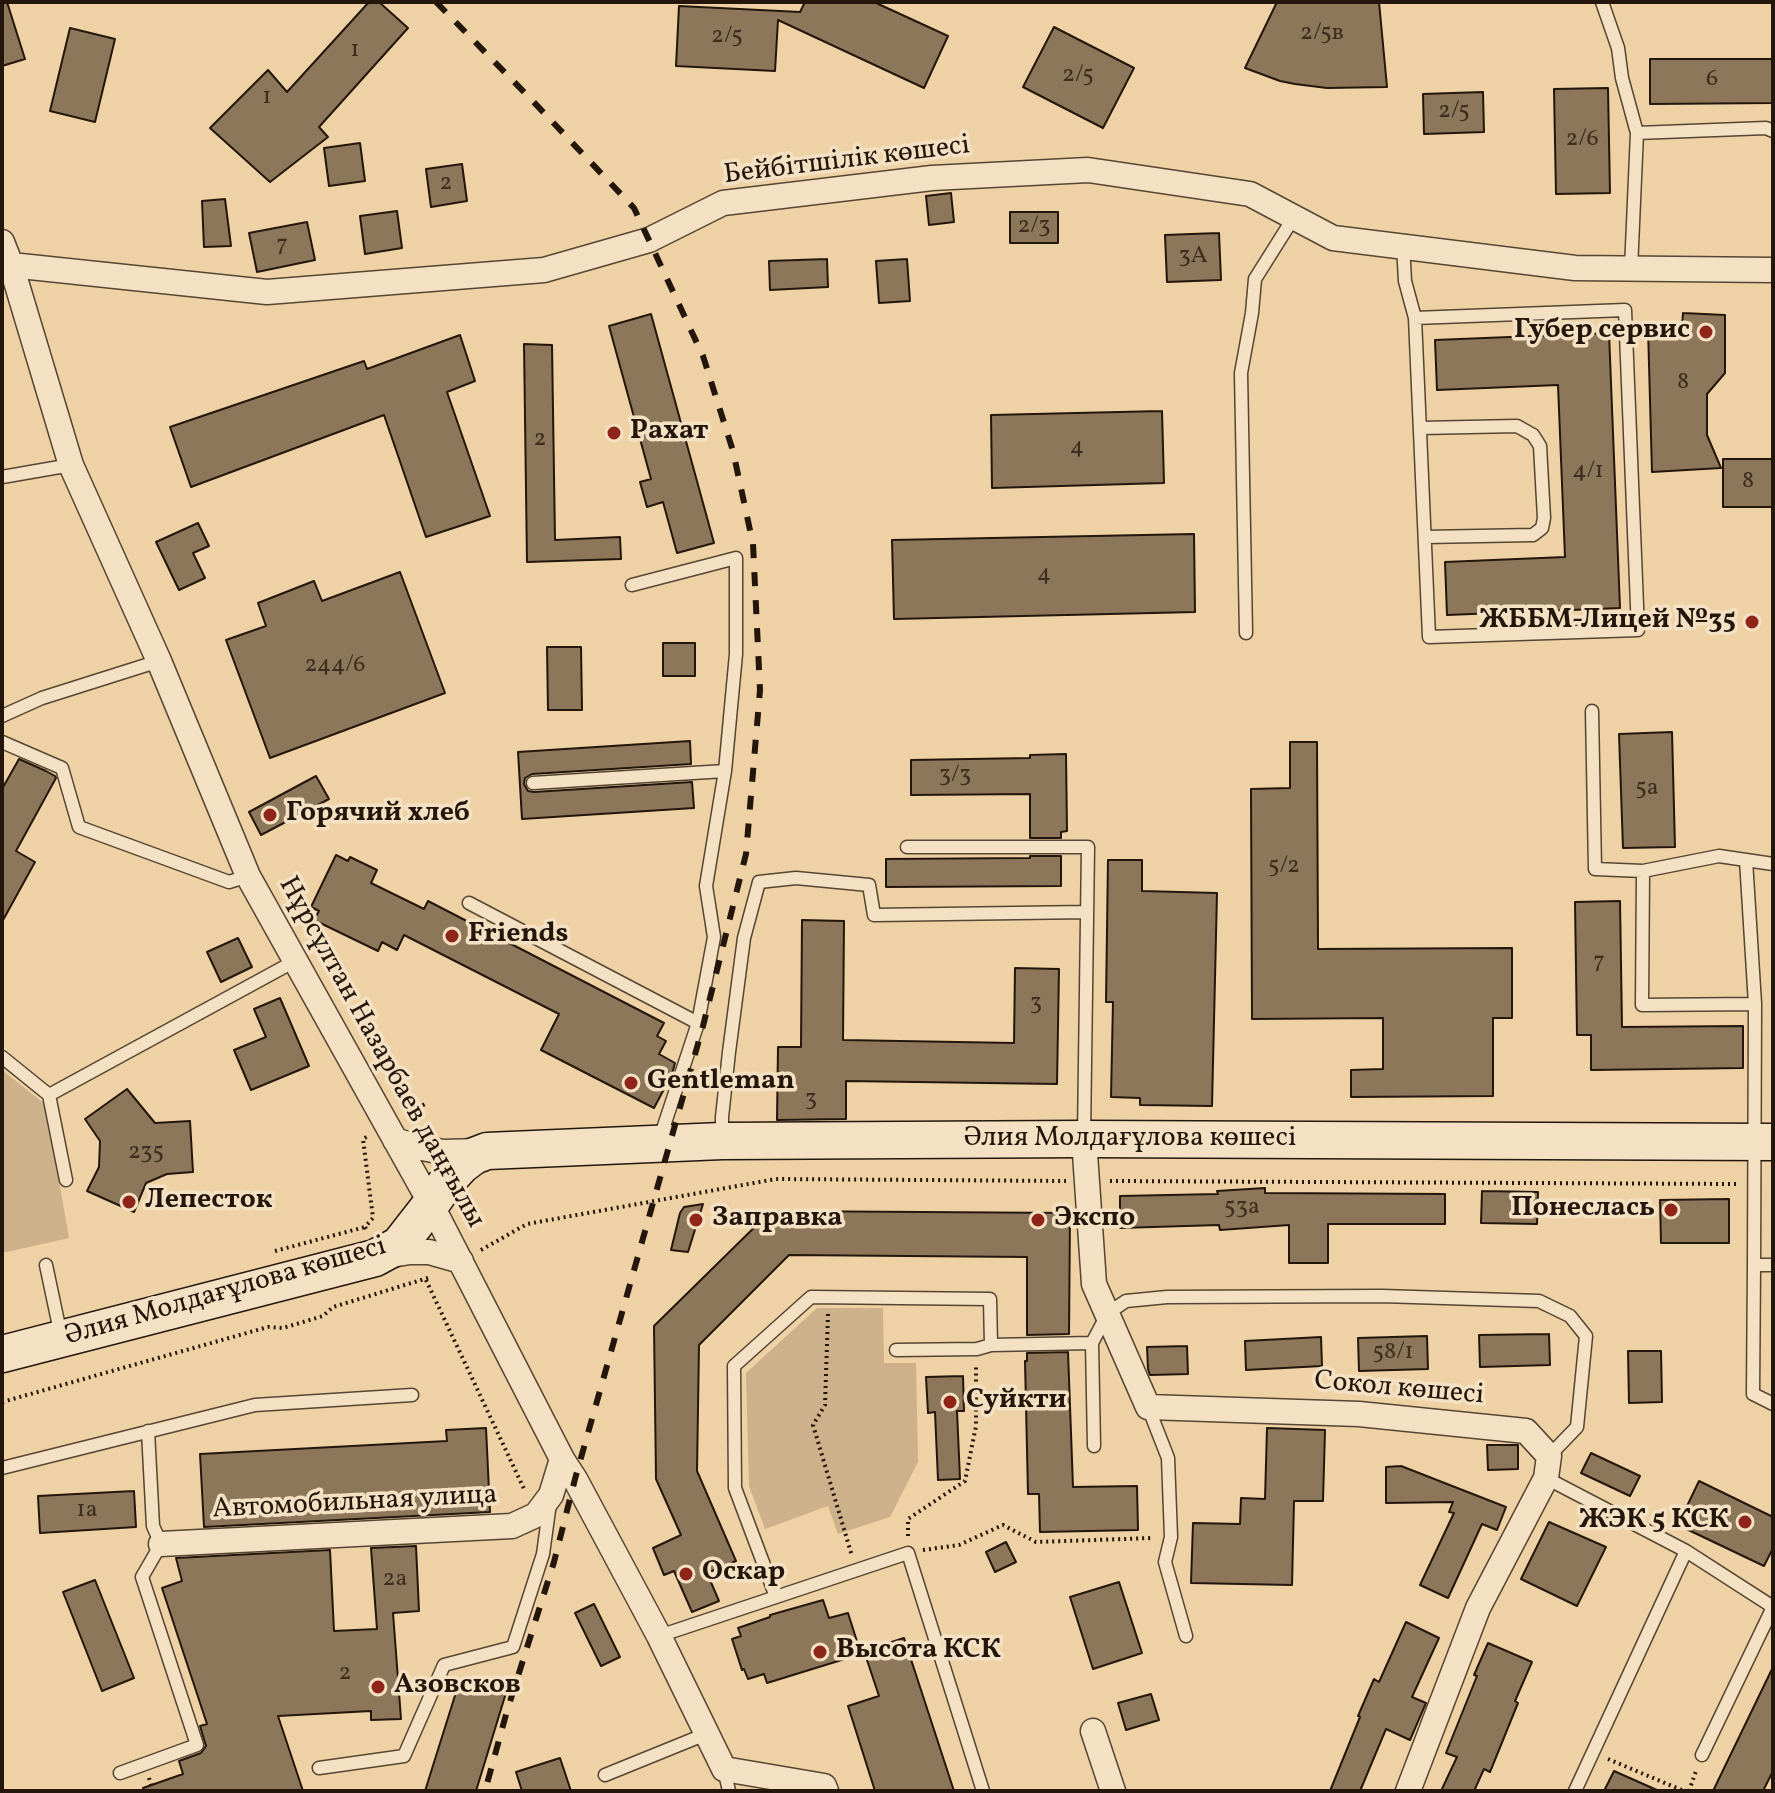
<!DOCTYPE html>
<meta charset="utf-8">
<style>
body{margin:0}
#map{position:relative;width:1775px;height:1793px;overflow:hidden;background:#eed1a4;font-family:Vollkorn,serif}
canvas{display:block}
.frame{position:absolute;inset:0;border:4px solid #24160b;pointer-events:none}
</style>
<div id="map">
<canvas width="1775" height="1793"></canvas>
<div class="frame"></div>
</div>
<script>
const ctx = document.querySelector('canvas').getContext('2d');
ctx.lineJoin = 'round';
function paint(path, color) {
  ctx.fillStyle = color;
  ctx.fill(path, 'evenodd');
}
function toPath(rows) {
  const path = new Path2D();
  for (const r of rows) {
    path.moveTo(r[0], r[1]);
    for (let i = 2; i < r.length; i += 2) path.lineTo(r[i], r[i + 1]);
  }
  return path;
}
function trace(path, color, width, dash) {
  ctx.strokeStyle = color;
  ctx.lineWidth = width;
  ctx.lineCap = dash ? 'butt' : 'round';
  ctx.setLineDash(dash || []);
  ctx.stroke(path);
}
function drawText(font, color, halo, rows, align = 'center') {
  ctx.font = font + ' Vollkorn,serif';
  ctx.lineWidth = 7;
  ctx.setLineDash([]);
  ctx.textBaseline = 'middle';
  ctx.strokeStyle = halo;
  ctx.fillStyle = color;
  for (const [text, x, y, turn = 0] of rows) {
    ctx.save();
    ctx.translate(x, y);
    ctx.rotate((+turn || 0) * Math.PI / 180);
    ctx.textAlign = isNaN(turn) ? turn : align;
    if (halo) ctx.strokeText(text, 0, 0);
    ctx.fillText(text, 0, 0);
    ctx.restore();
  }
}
paint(toPath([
 [2,1070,46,1105,69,1238,2,1253],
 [817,1308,883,1308,884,1363,916,1363,918,1462,890,1517,838,1534,828,1506,765,1529,749,1486,746,1373]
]), '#ccb18a');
const building = toPath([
 [2,2,7,2,25,59,2,66,2,2],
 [369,2,379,2,408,28,319,127,328,137,270,182,210,128,268,70,287,92,369,2],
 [805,2,874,2,948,36,924,88,778,20,775,71,676,66,679,6,800,12,805,2],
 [1277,2,1379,2,1387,87,1327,88,1295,84,1280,81,1245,68,1277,2],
 [1054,27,1134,68,1103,128,1023,87,1054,27],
 [70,28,115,39,95,122,50,111,70,28],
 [1650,59,1773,59,1773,103,1650,104,1650,59],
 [1608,88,1610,193,1556,194,1554,89,1608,88],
 [1483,92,1484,132,1424,134,1423,94,1483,92],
 [360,143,365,181,329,186,324,148,360,143],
 [462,164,467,201,431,207,426,169,462,164],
 [951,193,954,222,929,225,926,196,951,193],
 [225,199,231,246,204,247,202,201,225,199],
 [397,211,402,248,365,254,360,216,397,211],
 [1010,212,1058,212,1058,243,1010,243,1010,212],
 [307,222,315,260,257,272,249,233,307,222],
 [1219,233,1221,280,1167,282,1165,235,1219,233],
 [827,259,828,287,770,290,769,261,827,259],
 [907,259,910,301,879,303,876,261,907,259],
 [1683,313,1725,315,1725,373,1707,394,1707,435,1721,468,1652,472,1648,328,1682,327,1683,313],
 [651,314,714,543,677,553,663,502,647,507,640,482,651,479,609,326,651,314],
 [1609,333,1620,608,1447,615,1445,562,1565,557,1558,385,1437,390,1435,340,1609,333],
 [460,335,475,381,447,392,490,516,426,537,384,415,191,487,170,427,364,361,367,369,460,335],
 [524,344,552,345,555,540,620,537,621,559,527,562,524,344],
 [1162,411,1164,483,992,488,991,415,1162,411],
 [1723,459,1773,459,1773,507,1723,507,1723,459],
 [198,523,209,546,193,553,205,578,179,590,156,542,198,523],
 [1194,534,1195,612,894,619,892,540,1194,534],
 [400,572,445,693,270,758,226,640,266,626,258,603,314,581,322,601,400,572],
 [663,643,695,643,695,676,663,676,663,643],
 [547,647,581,647,582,710,548,710,547,647],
 [1672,732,1675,847,1623,848,1619,734,1672,732],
 [690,741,691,764,532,774,525,778,524,784,528,791,534,792,692,782,694,808,522,819,518,752,690,741],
 [1290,742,1317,742,1318,949,1512,948,1512,1018,1493,1018,1493,1096,1351,1097,1351,1070,1383,1069,1383,1018,1252,1019,1251,789,1290,788,1290,742],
 [1066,754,1067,831,1061,832,1061,838,1030,838,1030,794,911,795,911,760,1030,758,1030,755,1066,754],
 [19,759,46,771,55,776,56,778,16,851,35,862,2,922,2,789,19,759],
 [316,776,329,799,261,835,249,812,316,776],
 [336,855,348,861,350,857,377,870,371,883,424,909,428,901,664,1023,657,1036,666,1041,659,1054,675,1063,672,1074,654,1108,541,1050,559,1014,404,935,397,950,382,942,378,951,314,920,319,911,311,907,336,855],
 [1030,856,1061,856,1061,886,886,887,886,859,1030,858,1030,856],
 [1108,860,1142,860,1142,891,1217,893,1212,1106,1140,1105,1140,1098,1111,1097,1113,1002,1106,1002,1108,860],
 [1620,901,1622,1027,1743,1026,1743,1068,1591,1070,1591,1035,1577,1035,1575,902,1620,901],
 [802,920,844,921,843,1040,1014,1043,1015,968,1059,969,1057,1084,846,1081,846,1119,777,1120,778,1047,801,1047,802,920],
 [238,938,252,967,221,982,207,952,238,938],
 [280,998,309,1066,251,1090,234,1050,266,1037,254,1009,280,998],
 [127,1089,155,1123,190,1121,193,1172,167,1174,146,1183,134,1212,87,1191,99,1167,100,1141,85,1119,127,1089],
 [1265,1188,1265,1193,1445,1194,1445,1224,1328,1224,1328,1263,1289,1263,1289,1225,1220,1230,1219,1225,1120,1228,1120,1196,1218,1194,1217,1191,1265,1188],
 [1482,1191,1538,1192,1537,1224,1481,1223,1482,1191],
 [1729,1199,1729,1243,1661,1243,1660,1200,1729,1199],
 [703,1204,688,1252,671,1250,680,1213,684,1207,703,1204],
 [771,1211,1070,1213,1069,1334,1027,1335,1027,1257,789,1255,699,1345,697,1471,736,1561,707,1573,719,1601,692,1612,674,1571,664,1575,653,1548,681,1535,656,1479,654,1326,771,1211],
 [1549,1334,1550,1365,1480,1367,1479,1335,1549,1334],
 [1427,1336,1428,1369,1359,1371,1358,1338,1427,1336],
 [1321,1337,1322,1366,1246,1370,1245,1341,1321,1337],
 [1187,1346,1188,1374,1150,1375,1148,1369,1147,1347,1187,1346],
 [1628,1351,1661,1351,1662,1402,1629,1403,1628,1351],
 [1068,1352,1073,1487,1137,1486,1138,1530,1040,1532,1039,1494,1028,1494,1025,1361,1027,1361,1027,1353,1068,1352],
 [963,1376,964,1411,957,1411,960,1479,938,1480,935,1412,928,1413,926,1377,963,1376],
 [486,1428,490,1512,204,1527,200,1454,447,1441,446,1430,486,1428],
 [1267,1428,1325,1430,1323,1501,1294,1501,1292,1585,1191,1583,1193,1523,1240,1524,1241,1498,1265,1499,1267,1428],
 [1487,1445,1518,1445,1518,1469,1488,1470,1487,1445],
 [1591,1453,1640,1476,1630,1496,1581,1473,1591,1453],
 [1401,1466,1506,1507,1497,1530,1482,1524,1448,1598,1420,1585,1454,1513,1449,1512,1453,1502,1386,1503,1386,1467,1401,1466],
 [1699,1481,1773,1517,1773,1548,1764,1566,1678,1525,1699,1481],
 [134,1491,136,1527,40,1533,38,1496,134,1491],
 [1549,1522,1606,1547,1577,1606,1521,1579,1549,1522],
 [1006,1542,1016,1562,995,1572,986,1552,1006,1542],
 [416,1546,419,1611,393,1613,401,1719,371,1720,371,1711,278,1716,303,1791,144,1791,143,1788,183,1774,179,1761,201,1753,206,1746,200,1726,207,1724,162,1588,182,1581,176,1558,330,1550,334,1631,377,1629,371,1548,416,1546],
 [95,1580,134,1678,102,1691,63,1592,95,1580],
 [1119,1582,1142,1653,1093,1669,1070,1597,1119,1582],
 [823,1600,829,1618,848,1613,861,1654,767,1683,764,1674,748,1679,744,1669,742,1670,732,1639,741,1636,738,1628,770,1617,770,1615,823,1600],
 [594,1604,620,1657,601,1666,575,1613,594,1604],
 [1406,1622,1439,1638,1412,1697,1426,1703,1410,1740,1386,1729,1360,1791,1330,1791,1360,1717,1358,1716,1374,1679,1379,1682,1406,1622],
 [904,1638,954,1791,875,1791,848,1706,879,1696,864,1651,904,1638],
 [1488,1643,1532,1662,1515,1701,1518,1703,1490,1772,1484,1769,1474,1791,1441,1791,1457,1757,1446,1753,1477,1676,1474,1675,1488,1643],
 [1773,1667,1773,1771,1763,1791,1713,1791,1773,1667],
 [470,1677,509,1683,476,1791,425,1791,458,1686,470,1677],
 [1151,1694,1159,1720,1126,1730,1118,1703,1151,1694],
 [560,1758,571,1791,522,1791,516,1772,560,1758],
 [1614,1771,1659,1791,1604,1791,1614,1771]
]);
paint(building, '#8d775b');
trace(building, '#24160b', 2);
const lane = toPath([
 [1602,2,1618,48,1622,78,1637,133,1631,269],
 [1637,133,1766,128,1773,131],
 [1403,245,1405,281,1415,318,1429,637,1638,630,1625,310,1415,318],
 [1421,428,1517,426,1533,435,1540,446,1544,518,1542,528,1533,535,1425,537],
 [2,477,71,465],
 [632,585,736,558,736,654,725,771,706,886,714,937,698,1023,659,1141],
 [1246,633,1241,373,1252,313,1255,279,1294,217],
 [1592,711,1595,869,1643,871],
 [2,716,42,698,159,661],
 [2,742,62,768,79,827,229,882,248,876],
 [533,783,725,771],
 [907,847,1088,847,1084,1135],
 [1746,860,1755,1004],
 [1773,864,1719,856,1643,871,1642,1005,1755,1004,1754,1265,1773,1265],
 [469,903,698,1023],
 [2,1057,49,1095,295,961],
 [49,1095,66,1180],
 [722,1138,722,1117,729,1052,744,938,759,882,796,878,869,885,874,915,1087,912],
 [46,1265,61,1336],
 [1754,1265,1753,1394,1773,1404],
 [1092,1343,1094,1446],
 [896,1350,977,1349,991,1345],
 [1148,1407,1168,1458,1171,1537,1165,1562,1186,1636],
 [2,1468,255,1405,412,1395],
 [1546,1478,1686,1551,1773,1607],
 [776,1597,735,1488,734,1366,811,1297,990,1299,991,1345,1092,1343,1108,1313,1126,1301,1167,1297,1382,1296,1539,1301,1570,1316,1586,1336,1577,1427,1549,1456],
 [659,1636,908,1553,983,1791],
 [1702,1755,1773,1607],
 [319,1768,404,1756,444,1665,513,1647,543,1554,550,1503],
 [724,1769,729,1791],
 [120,1773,197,1745,142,1577,161,1544,153,1526,148,1431],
 [605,1775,706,1734],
 [1575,1791,1686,1551]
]);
const street = toPath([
 [2,242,11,265,71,465,159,661,248,876,431,1204,562,1459,575,1479,659,1636,724,1769,824,1786,826,1791],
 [11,265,267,292,544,270,649,240,723,203,932,178,1088,170,1250,194,1333,238,1575,268,1773,270],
 [1084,1139,1094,1284,1148,1407,1359,1414,1526,1431,1549,1456,1546,1478,1478,1608,1408,1791],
 [395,1140,417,1147,443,1152,480,1151],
 [385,1256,410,1252,429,1252,461,1261],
 [161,1544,512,1526,536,1515,551,1495,562,1459],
 [1093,1731,1113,1791]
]);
const secondary = toPath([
 [2,1354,375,1258,399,1245,431,1204,448,1180,462,1165,474,1156,487,1151,722,1141,1084,1139,1773,1142]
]);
trace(lane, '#564531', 15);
trace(street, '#564531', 27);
trace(secondary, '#24160b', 39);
trace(toPath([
 [407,1114,425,1104],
 [1110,1181,1738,1184],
 [366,1229,365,1227,373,1218,363,1139,368,1136],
 [481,1250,527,1224,776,1179,1066,1181],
 [275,1251,365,1227],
 [426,1280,525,1491],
 [828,1314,825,1405,813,1425,852,1556],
 [2,1402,268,1327,283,1328,323,1316,333,1307,431,1277],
 [908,1536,908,1519,965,1481,976,1426,976,1364],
 [923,1550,959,1545,1003,1525,1036,1542,1153,1538],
 [1608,1759,1684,1791],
 [149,1778,153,1791],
 [1689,1791,1696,1771]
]), '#24160b', 4, [2, 4]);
trace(lane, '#f4e1c4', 12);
trace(street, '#f4e1c4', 24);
trace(secondary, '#f4e1c4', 36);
trace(toPath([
 [436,2,527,95,634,208,703,356,733,451,753,544,760,690,746,854,703,1026,575,1479,554,1562,507,1711,485,1791]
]), '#24160b', 6, [14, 14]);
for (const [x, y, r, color] of [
 [1706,332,8,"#8f2418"],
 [614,433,8,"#8f2418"],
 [1752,622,8,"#8f2418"],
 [270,815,8,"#8f2418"],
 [452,936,8,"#8f2418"],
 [631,1083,8,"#8f2418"],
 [129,1202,8,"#8f2418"],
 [1671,1210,8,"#8f2418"],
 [696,1220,8,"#8f2418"],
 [1038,1220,8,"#8f2418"],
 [950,1402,8,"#8f2418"],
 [1745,1522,8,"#8f2418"],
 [686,1574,8,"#8f2418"],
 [820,1652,8,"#8f2418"],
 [378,1687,8,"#8f2418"]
]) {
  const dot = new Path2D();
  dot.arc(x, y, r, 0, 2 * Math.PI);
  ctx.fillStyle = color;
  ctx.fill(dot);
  trace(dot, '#f4e1c4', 3);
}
drawText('24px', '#3e2e1f', null, [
 ["2/5в",1322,35],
 ["2/5",727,38],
 ["1",355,52],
 ["2/5",1078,77],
 ["6",1712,81],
 ["1",267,99],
 ["2/5",1454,113],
 ["2/6",1582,141],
 ["2",446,185],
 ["2/3",1034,228],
 ["7",282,247],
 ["3А",1193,258],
 ["8",1683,384],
 ["2",540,441],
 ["4",1077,449],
 ["4/1",1588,473],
 ["8",1748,483],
 ["4",1044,576],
 ["244/6",335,667],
 ["3/3",955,777],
 ["5а",1647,790],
 ["5/2",1284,868],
 ["7",1599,964],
 ["3",1036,1005],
 ["3",811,1101],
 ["235",146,1154],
 ["53а",1242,1209],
 ["58/1",1393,1354],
 ["1а",87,1512],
 ["2а",395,1581],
 ["2",345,1675]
]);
drawText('28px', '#24160b', '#f4e1c4', [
 ["Бейбітшілік көшесі",847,162,-7],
 ["Нұрсұлтан Назарбаев даңғылы",380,1053,61],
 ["Әлия Молдағұлова көшесі",1130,1140],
 ["Әлия Молдағұлова көшесі",226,1293,-16],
 ["Сокол көшесі",1399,1390,5],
 ["Автомобильная улица",355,1504,-3]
]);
drawText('bold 28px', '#24160b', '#f4e1c4', [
 ["Губер сервис",1690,332,"right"],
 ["Рахат",630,433],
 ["ЖББМ-Лицей №35",1736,622,"right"],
 ["Горячий хлеб",286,815],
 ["Friends",468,936],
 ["Gentleman",647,1083],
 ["Лепесток",145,1202],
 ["Понеслась",1655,1210,"right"],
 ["Заправка",712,1220],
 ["Экспо",1054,1220],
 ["Суйкти",966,1402],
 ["ЖЭК 5 КСК",1729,1522,"right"],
 ["Оскар",702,1574],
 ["Высота КСК",836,1652],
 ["Азовсков",394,1687]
], 'left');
</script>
